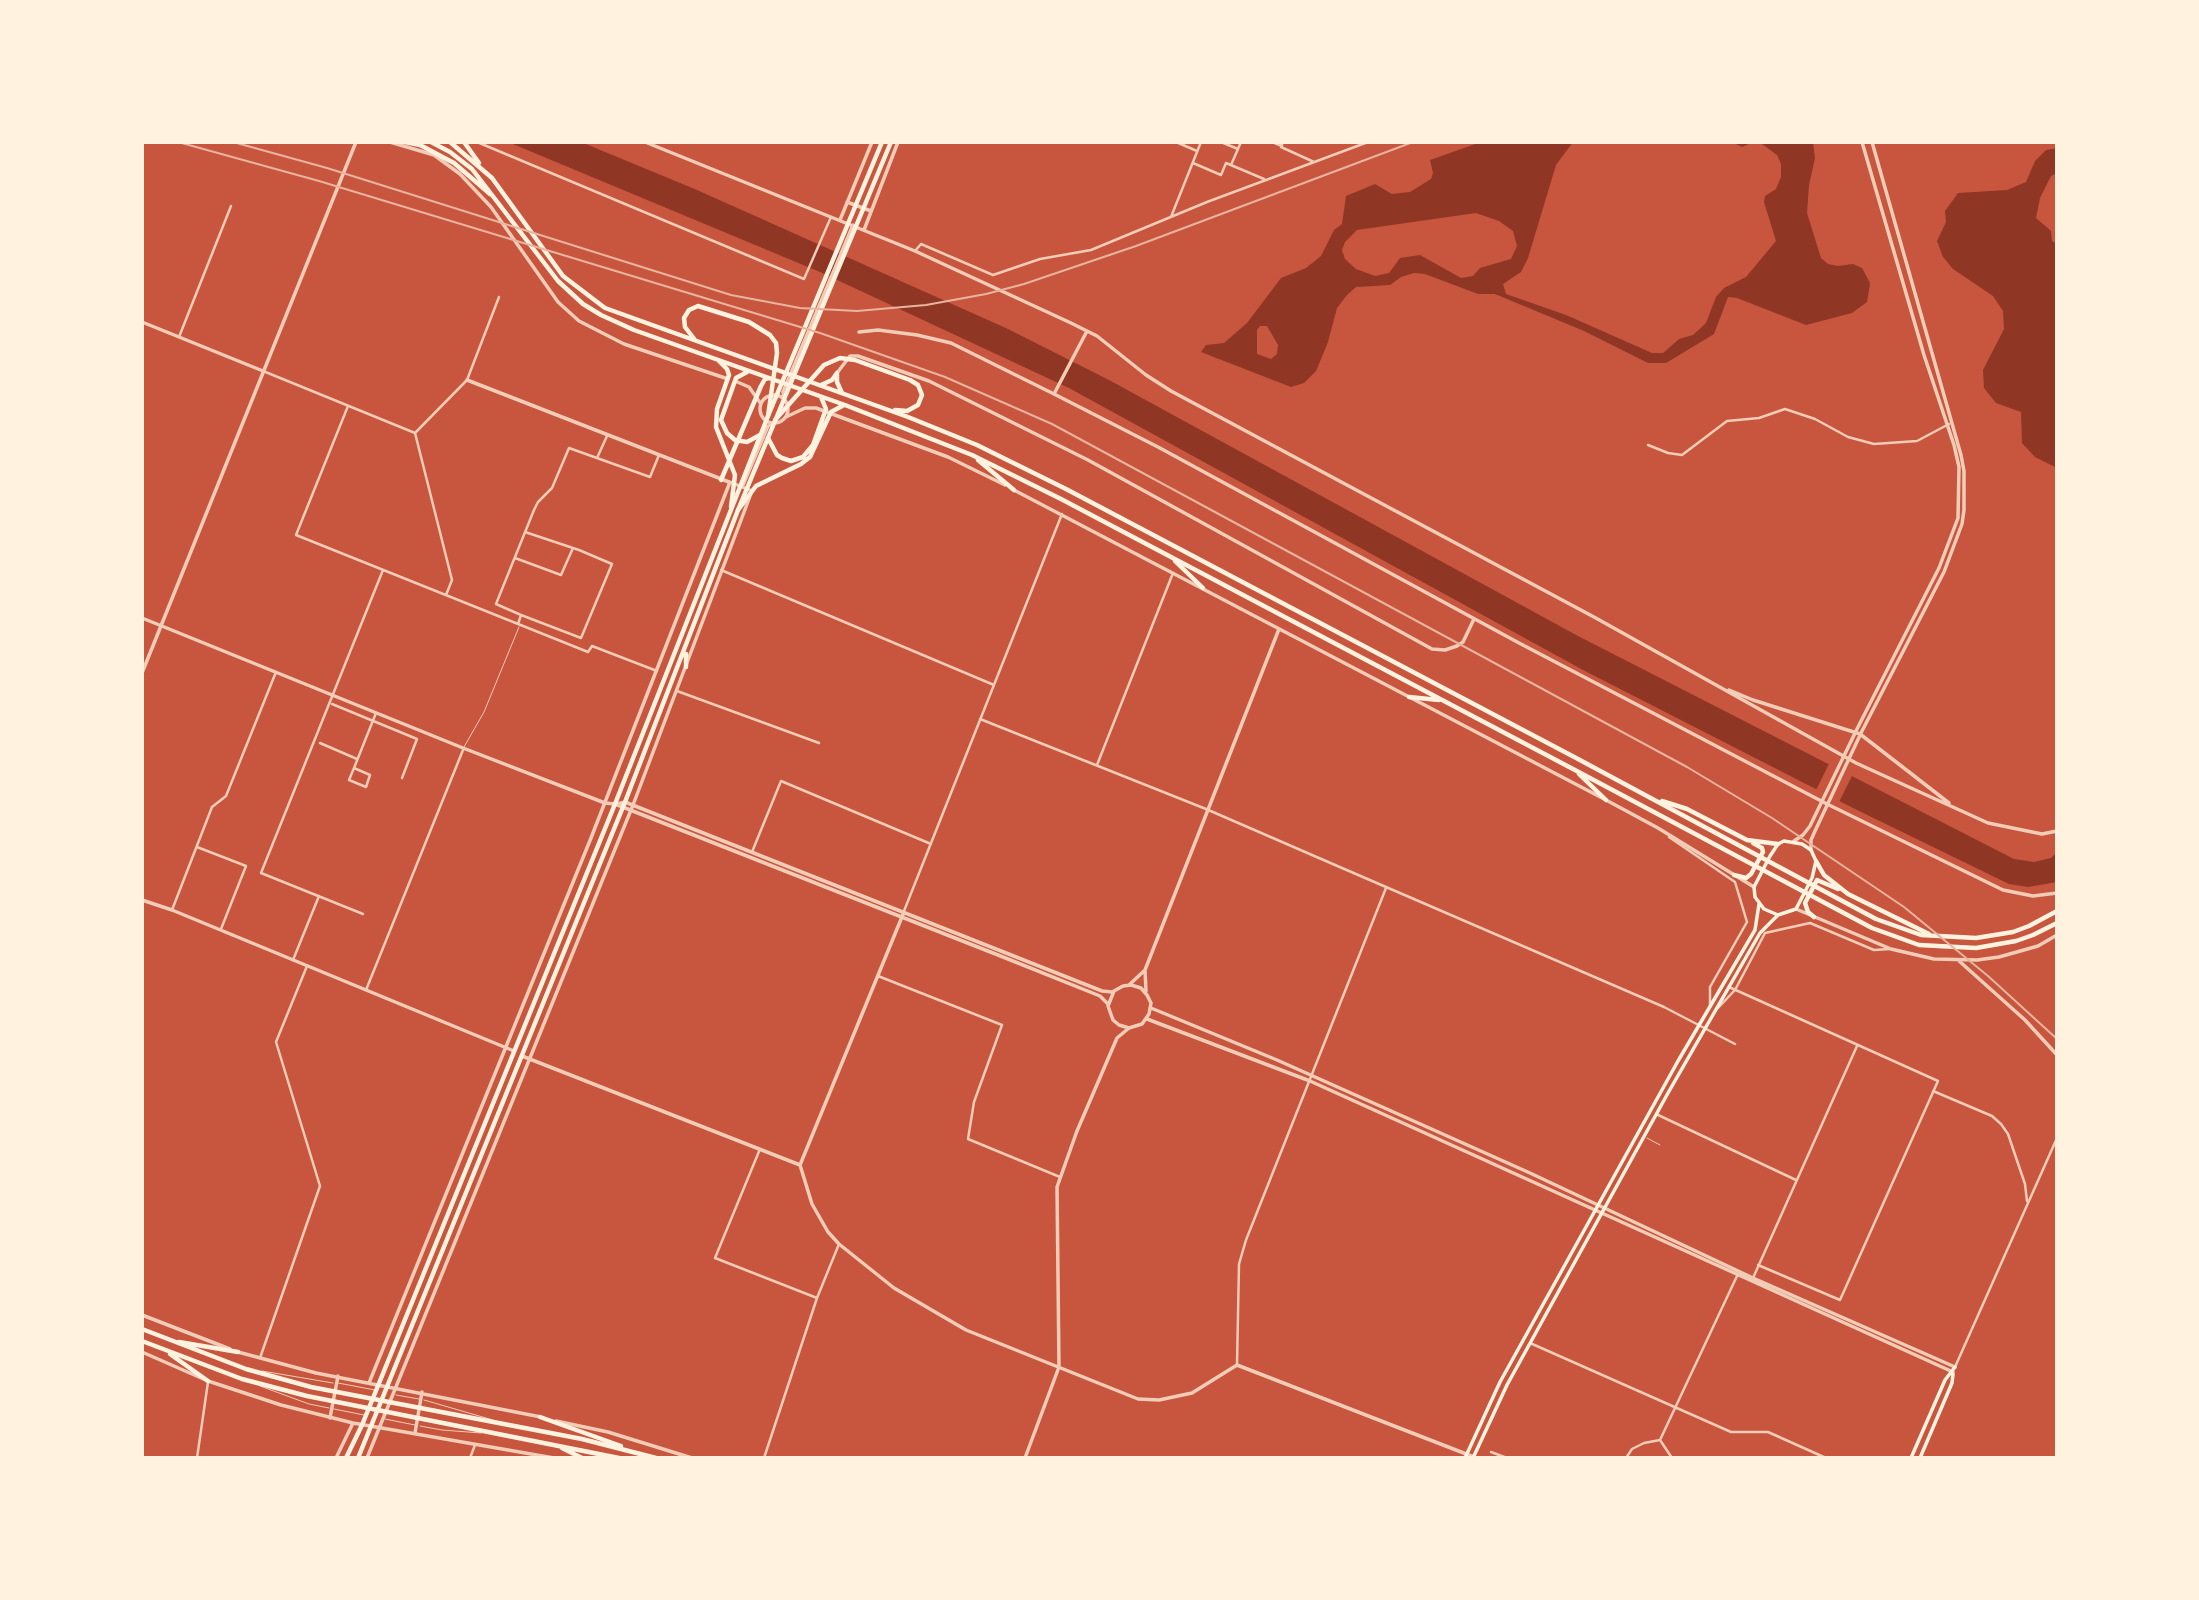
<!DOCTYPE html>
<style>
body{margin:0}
#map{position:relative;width:2199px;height:1600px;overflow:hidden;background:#c8553d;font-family:Jost,sans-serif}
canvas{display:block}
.frame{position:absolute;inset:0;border:144px solid #fff3e0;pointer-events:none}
</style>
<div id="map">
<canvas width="2199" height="1600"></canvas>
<div class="frame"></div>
</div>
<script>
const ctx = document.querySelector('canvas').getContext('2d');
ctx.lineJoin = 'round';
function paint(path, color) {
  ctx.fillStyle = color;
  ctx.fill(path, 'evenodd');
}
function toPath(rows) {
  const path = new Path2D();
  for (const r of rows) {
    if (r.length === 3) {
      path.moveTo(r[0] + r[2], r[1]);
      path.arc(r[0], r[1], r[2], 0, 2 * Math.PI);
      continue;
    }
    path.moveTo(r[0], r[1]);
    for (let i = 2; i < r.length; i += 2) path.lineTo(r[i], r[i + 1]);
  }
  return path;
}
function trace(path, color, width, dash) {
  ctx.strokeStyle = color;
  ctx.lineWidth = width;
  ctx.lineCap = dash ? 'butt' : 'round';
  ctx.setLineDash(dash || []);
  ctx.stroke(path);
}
paint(toPath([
 [508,142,581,142,697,190,1008,329,1109,380,1578,636,2014,859,2034,862,2051,858,2057,852,2057,882,2028,887,2009,884,1851,807,1583,670,1069,388,820,272],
 [1481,142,1573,142,1556,165,1528,258,1521,272,1503,284,1506,294,1566,315,1652,353,1663,353,1679,339,1693,335,1706,323,1716,297,1724,288,1746,277,1776,241,1764,202,1765,196,1776,189,1781,177,1781,164,1777,155,1762,144,1749,144,1742,147,1734,143,1702,144,1688,142,1813,142,1815,158,1809,185,1807,213,1821,258,1828,264,1838,266,1853,264,1862,268,1870,283,1867,302,1852,313,1806,325,1737,298,1728,297,1714,334,1666,363,1648,363,1584,331,1495,294,1478,294,1425,274,1414,273,1401,277,1390,285,1356,287,1347,295,1337,308,1328,342,1316,371,1304,383,1291,387,1201,352,1206,345,1224,343,1247,323,1281,278,1306,268,1321,256,1334,230,1342,224,1346,196,1375,184,1392,194,1410,192,1431,179,1433,173,1430,160],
 [1476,213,1499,221,1513,231,1517,246,1511,259,1480,268,1473,276,1461,278,1420,255,1400,258,1389,273,1375,276,1356,269,1345,259,1342,250,1345,242,1357,230],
 [1260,326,1267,326,1278,345,1277,354,1271,359,1257,354,1257,330],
 [2057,148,2057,173,2051,176,2040,198,2036,218,2051,231,2052,241,2057,244,2057,468,2035,457,2022,443,2021,412,1996,403,1984,388,1983,370,2004,329,2003,311,1993,296,1953,269,1943,257,1937,241,1946,222,1945,211,1958,193,2007,190,2026,182,2035,161,2046,150]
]), '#8f3625');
paint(toPath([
 [1830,762,1853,774,1838,804,1815,792]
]), '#c8553d');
trace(toPath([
 [464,747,484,712,519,627],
 [1647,1138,1660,1145],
 [262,1371,333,1383],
 [338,1383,375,1390],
 [260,1386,309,1404,329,1408],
 [396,1395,419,1399],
 [424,1400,493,1420],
 [334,1409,364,1415],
 [385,1419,415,1425],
 [420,1426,442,1430,481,1433]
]), '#f1ccb7', 1);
trace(toPath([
 [477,142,804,279,831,217],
 [1176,142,1197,151],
 [1221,142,1238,149,1241,142],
 [1272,142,1282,146],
 [1283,142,1281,147,1314,162],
 [1193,163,1221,175,1226,163,1264,179],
 [1231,165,1238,149],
 [1171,217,1201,142],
 [915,251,921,244,993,275,1040,259,1091,250,1207,202,1368,142],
 [179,337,231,206],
 [263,371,415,433],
 [348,406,296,535,588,652,592,646,657,671],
 [1648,445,1668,453,1682,455,1727,421,1759,418,1785,409,1815,419,1848,437,1874,444,1917,441,1949,424],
 [597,458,607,436],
 [515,558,561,575,573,548],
 [721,570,994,685],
 [446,595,452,580,415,433,467,380,499,297],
 [521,615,581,638,612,564,579,550,525,532],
 [518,624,521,615,496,604,534,510,538,502,552,488,569,448,650,477,659,455],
 [677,691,819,743],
 [332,704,417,739,402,778],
 [980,719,1206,809,1342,868,1664,1007,1735,1044],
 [320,743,357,759],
 [1097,765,1173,573],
 [354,768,349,780,366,787,370,775,354,768,376,713],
 [1669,837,1735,882,1747,922,1710,987,1710,1005],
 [197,847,246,866,221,929],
 [752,852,781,781,931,844],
 [172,910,212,807,226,796,276,672],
 [904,911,1062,514],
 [363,914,261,873,383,570],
 [293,960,319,896],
 [878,976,1002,1025,974,1102,968,1139,1060,1177],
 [1729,987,1938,1081,1840,1300,1758,1265],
 [366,990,463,750],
 [1718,1008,1735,990,1765,933,1810,923,1874,950,1890,949],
 [1933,1091,1992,1116,2001,1124,2008,1134,2025,1184,2027,1201],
 [1656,1114,1796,1180],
 [760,1149,715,1258,817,1298],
 [1753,1278,1857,1046],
 [1530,1343,1731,1432,1768,1432,1826,1458],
 [260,1358,320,1186,276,1042,307,966],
 [1237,1365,1239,1264,1246,1240,1386,888],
 [1955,1367,2057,1138],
 [1660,1440,1672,1458],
 [1491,1452,1507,1458],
 [197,1458,208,1382],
 [470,1458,475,1445],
 [764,1458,817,1298,839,1244],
 [1626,1458,1632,1449,1644,1443,1660,1440,1737,1276]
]), '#f1ccb7', 2.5);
trace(toPath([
 [390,142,434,155,460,174,491,207,558,302,579,321,624,344,728,379],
 [645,142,915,251,1071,323,1097,336,1146,375,1171,391,1594,617,1856,763,1988,823,2042,834,2057,831],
 [847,202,871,211],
 [840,220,872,142],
 [864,230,898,142],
 [142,322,263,371],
 [1087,331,1054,394,1158,447,1519,643,1827,804,2003,890,2033,896,2057,893],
 [859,332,878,330,917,335,951,343,1054,394],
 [837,373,850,356,858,356,929,381,1088,460,1432,649,1445,650,1457,646,1463,642,1474,619],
 [467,380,729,482],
 [735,381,749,387,761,404],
 [774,409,14],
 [784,398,783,392,853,225],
 [786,417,805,408,816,408,948,457,1005,485],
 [743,485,768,426,773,424],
 [1012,489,1606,800,1658,828,1754,887],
 [142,618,463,748,605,803,615,804,998,955,1100,996,1108,1004],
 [142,673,356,142],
 [1729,690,1753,700,1860,734,1949,803],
 [617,804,625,802,1102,991,1112,992],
 [1794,841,1803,835,1810,826,1857,729,1939,568,1958,518,1959,467,1954,445,1924,355,1862,142],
 [1811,850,1811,840,1815,831,1862,731,1944,572,1962,524,1964,510,1964,471,1961,455,1872,142],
 [142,900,172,910,514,1051],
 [1796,909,1891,949,1934,959,1977,960,1999,957,2038,946,2057,935],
 [904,912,800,1165,812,1204,828,1232,839,1244,894,1288,966,1330,1138,1399,1159,1400,1192,1393,1237,1365,1474,1457],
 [1958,960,2025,1020,2057,1055],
 [1129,985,1145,970],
 [1146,991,1145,970,1279,629],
 [1151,1008,1277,1060,1530,1173,1753,1278,1955,1367],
 [1147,1019,1310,1081,1953,1372],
 [522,1056,800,1165],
 [142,1315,230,1349],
 [142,1352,208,1381,281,1405,353,1423,554,1458],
 [238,1352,316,1373,541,1417],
 [330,1418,338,1376],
 [556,1421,608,1432,692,1458],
 [415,1433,422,1392],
 [336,1458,353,1423],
 [367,1458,633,805,752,491,730,482,591,838,369,1383],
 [1025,1458,1059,1367,1057,1187,1077,1131,1117,1038,1129,1028,1142,1024,1149,1014,1151,1003,1147,995,1141,988,1131,985,1123,986,1114,991,1108,1006,1113,1020,1119,1025,1129,1028]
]), '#f1ccb7', 3.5);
trace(toPath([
 [1784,841,1802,844,1811,850,1816,861,1812,878,1796,909,1778,915,1764,909,1755,897,1754,887,1770,856,1778,844,1784,841],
 [1465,1458,1500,1382,1678,1061,1755,930,1759,904],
 [1473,1458,1507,1385,1668,1093,1760,933,1778,915],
 [1911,1458,1945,1380,1955,1367],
 [1920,1458,1952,1383,1953,1374]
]), '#fff3e0', 3.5);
trace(toPath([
 [686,667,686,654],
 [346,1458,362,1425,615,804,768,416,882,142],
 [358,1458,625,802,738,510,891,142]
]), '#fff3e0', 4.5);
trace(toPath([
 [405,142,420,145,454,163,490,194],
 [431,142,450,152,472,169,558,281,583,304,601,315,634,330,845,405,972,455,1061,499,1573,769,1872,928,1919,945,1976,948,2016,941,2033,935,2057,923],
 [450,142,492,178,563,276,605,308,908,417,977,445,1066,489,1578,759,1876,919,1921,935,1976,938,2013,932,2029,926,2057,911],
 [464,142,479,163],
 [695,340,685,327,684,318,689,310,698,306,749,322,770,335,776,343,777,353,768,416],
 [719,361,727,369,729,375,717,409,716,427,735,475,731,507],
 [747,372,736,378,721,420,727,433,735,440,747,442,760,435],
 [837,374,837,382,842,393],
 [821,385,832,380,837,373],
 [775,420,824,365,840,358,855,360,910,380,918,385,922,395,918,405,907,411,895,410],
 [768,438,777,455,782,458,791,461,803,457,813,445,826,409,821,397],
 [978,460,1014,490],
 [721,480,761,386,765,379,769,378],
 [738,510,756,486,801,464,810,457,831,412,844,405],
 [1175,561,1203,588],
 [1409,697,1439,700],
 [1579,774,1606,800],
 [1662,801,1687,809,1747,840,1778,844],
 [1816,861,1824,875,1848,894,1929,934],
 [1734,875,1746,878,1751,874,1763,852,1762,848,1753,843],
 [1814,917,1808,912,1805,903,1817,880,1838,889],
 [142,1329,246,1369,311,1387,582,1439,656,1458],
 [142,1341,242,1379,307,1396,619,1458],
 [179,1342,238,1352],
 [170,1354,208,1381],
 [540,1417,621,1446],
 [562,1448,582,1458]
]), '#fff3e0', 4.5);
trace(toPath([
 [178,142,319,181,820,333,945,377,1052,424,1687,767,1772,818,1904,907,1988,976,2057,1039],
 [233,142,327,168,731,295,800,308,857,311,926,305,986,294,1024,284,1136,246,1413,142]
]), '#e9b49f', 2);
</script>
